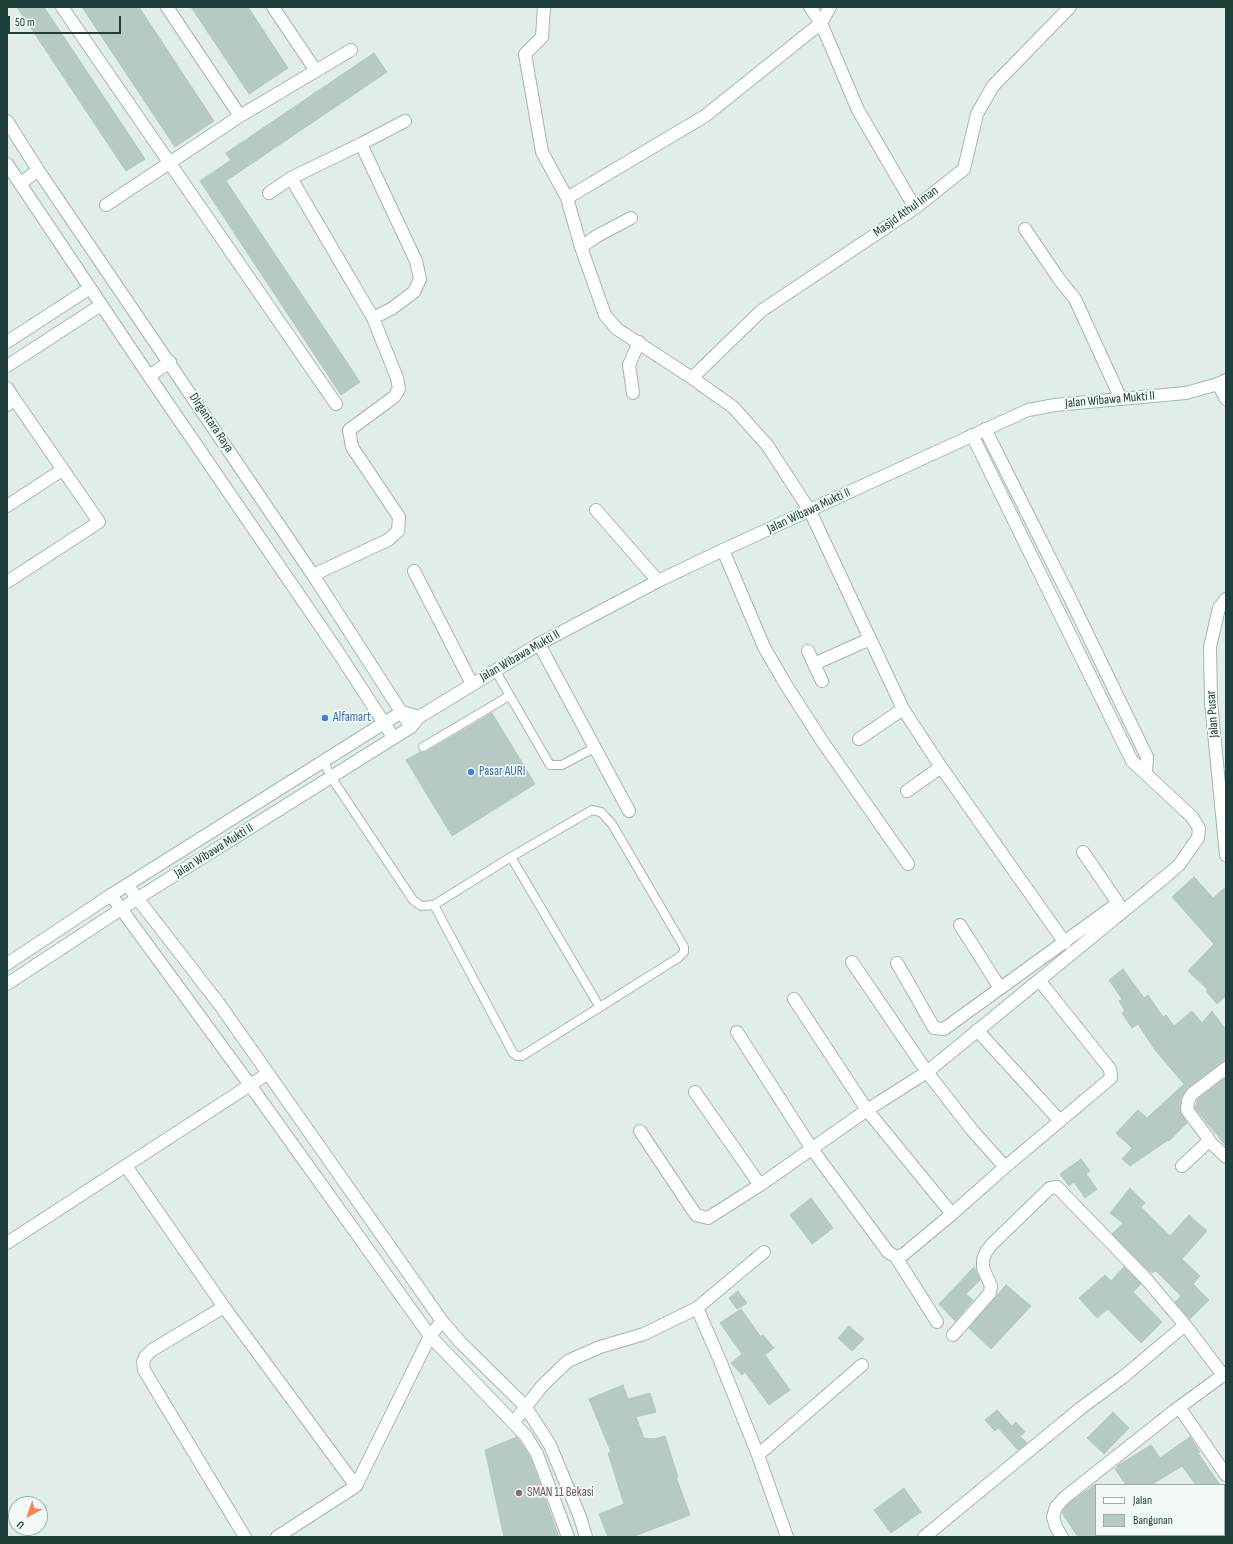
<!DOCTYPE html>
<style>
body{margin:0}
#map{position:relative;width:1233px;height:1544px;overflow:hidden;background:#e1ede8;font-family:"Sofia Sans Condensed",sans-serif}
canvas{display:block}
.frame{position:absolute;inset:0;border:8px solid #1f4039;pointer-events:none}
.legend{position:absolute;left:1095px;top:1484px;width:130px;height:52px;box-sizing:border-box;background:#f2f9f6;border:1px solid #9eafaa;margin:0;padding:5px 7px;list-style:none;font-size:12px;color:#1f4039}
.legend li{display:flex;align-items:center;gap:8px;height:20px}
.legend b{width:20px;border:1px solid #9eafaa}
.north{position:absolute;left:8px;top:1496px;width:40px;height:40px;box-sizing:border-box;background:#f2f9f6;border:1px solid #9eafaa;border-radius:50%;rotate:220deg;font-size:11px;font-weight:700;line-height:16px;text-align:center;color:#1f4039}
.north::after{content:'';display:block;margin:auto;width:14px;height:18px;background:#ff824d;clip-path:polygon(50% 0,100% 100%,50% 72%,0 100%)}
.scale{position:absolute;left:8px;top:16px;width:113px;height:18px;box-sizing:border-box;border:2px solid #1f4039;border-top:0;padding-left:5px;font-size:12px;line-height:14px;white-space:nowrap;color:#1f4039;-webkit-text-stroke:3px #f2f9f6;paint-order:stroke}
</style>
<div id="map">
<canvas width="1233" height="1544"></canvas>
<div class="frame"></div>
<ul class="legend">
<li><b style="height:5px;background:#fff"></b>Jalan</li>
<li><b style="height:11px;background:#b6c9c2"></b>Bangunan</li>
</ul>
<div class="north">U</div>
<div class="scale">50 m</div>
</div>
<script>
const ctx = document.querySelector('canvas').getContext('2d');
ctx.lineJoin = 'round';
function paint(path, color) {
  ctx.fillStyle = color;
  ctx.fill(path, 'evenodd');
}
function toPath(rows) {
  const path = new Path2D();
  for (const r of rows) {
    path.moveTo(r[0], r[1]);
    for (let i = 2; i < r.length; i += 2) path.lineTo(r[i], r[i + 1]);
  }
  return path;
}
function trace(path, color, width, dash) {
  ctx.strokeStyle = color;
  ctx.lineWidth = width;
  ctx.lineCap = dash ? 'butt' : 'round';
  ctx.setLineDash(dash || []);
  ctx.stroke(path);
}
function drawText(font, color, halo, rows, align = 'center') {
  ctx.font = font + ' "Sofia Sans Condensed",sans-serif';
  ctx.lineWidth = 3.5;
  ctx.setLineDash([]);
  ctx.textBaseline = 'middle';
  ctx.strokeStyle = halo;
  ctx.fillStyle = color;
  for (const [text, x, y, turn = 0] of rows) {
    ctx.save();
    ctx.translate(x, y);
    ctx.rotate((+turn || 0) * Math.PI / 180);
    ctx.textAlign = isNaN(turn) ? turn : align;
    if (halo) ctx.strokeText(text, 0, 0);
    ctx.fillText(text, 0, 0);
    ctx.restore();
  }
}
const building = toPath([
 [17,7,44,7,145,159,126,171,17,7],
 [82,7,139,7,214,121,175,147,82,7],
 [191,7,248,7,288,68,249,94,191,7],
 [374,53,387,72,226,181,360,382,341,395,200,181,231,160,226,153,374,53],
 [492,713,535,784,452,836,406,760,420,752,426,752,492,713],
 [1194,877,1213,898,1226,887,1226,996,1217,1004,1206,991,1207,989,1188,971,1214,944,1172,897,1194,877],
 [1123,969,1144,998,1148,995,1163,1017,1166,1015,1174,1026,1192,1011,1202,1023,1212,1011,1226,1030,1226,1059,1187,1088,1181,1098,1180,1110,1181,1114,1187,1123,1169,1141,1168,1140,1130,1166,1122,1159,1132,1148,1116,1133,1138,1110,1147,1118,1184,1084,1155,1050,1138,1024,1132,1028,1122,1013,1125,1011,1119,1001,1122,999,1109,980,1123,969],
 [1226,1077,1226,1146,1195,1108,1198,1099,1226,1077],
 [1081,1159,1090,1171,1086,1174,1097,1189,1085,1198,1074,1182,1069,1186,1060,1174,1081,1159],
 [1130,1188,1145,1203,1141,1207,1170,1236,1189,1215,1207,1231,1182,1259,1200,1276,1193,1284,1209,1300,1190,1319,1175,1302,1181,1296,1156,1271,1151,1273,1112,1234,1123,1223,1110,1213,1130,1188],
 [811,1198,833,1228,812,1244,790,1215,811,1198],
 [974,1267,980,1280,966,1294,973,1300,955,1321,939,1304,974,1267],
 [1124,1267,1141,1284,1133,1292,1162,1322,1141,1343,1108,1309,1097,1318,1079,1298,1105,1275,1111,1281,1124,1267],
 [1006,1285,1031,1306,991,1349,969,1328,1006,1285],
 [738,1291,747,1303,737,1309,729,1298,738,1291],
 [741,1309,761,1337,763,1335,774,1348,765,1355,790,1390,769,1405,745,1372,742,1375,731,1363,742,1354,720,1323,741,1309],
 [849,1326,864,1339,852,1351,838,1338,849,1326],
 [623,1385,628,1399,650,1393,656,1412,636,1417,644,1438,654,1439,665,1436,678,1477,676,1477,690,1515,632,1537,608,1537,599,1514,624,1504,608,1453,611,1452,589,1399,623,1385],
 [997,1410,1012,1426,1016,1422,1025,1432,1020,1436,1027,1443,1018,1450,998,1428,995,1431,985,1420,997,1410],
 [1113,1412,1129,1428,1104,1454,1087,1438,1113,1412],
 [517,1437,530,1457,559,1537,504,1537,485,1450,517,1437],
 [1190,1437,1200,1452,1198,1453,1220,1485,1196,1485,1182,1466,1151,1485,1126,1485,1115,1469,1118,1467,1117,1466,1151,1445,1160,1458,1190,1437],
 [1096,1484,1096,1537,1078,1537,1062,1513,1063,1511,1069,1503,1096,1484],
 [904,1488,921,1512,891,1533,874,1510,904,1488]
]);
paint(building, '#b6c9c2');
trace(building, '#b2c8c0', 1);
const lane = toPath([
 [495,670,550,765,562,765,594,748],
 [423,747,509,696],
 [323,760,331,777,413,900,421,906,434,905,511,857,592,810,601,812,612,824,684,947,684,952,678,958,522,1056,517,1056,513,1053,434,905],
 [511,857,599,1006]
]);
const street = toPath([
 [62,7,336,404],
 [167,7,240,116],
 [273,7,316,71],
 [544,7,542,37,525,54,542,152,567,198,581,247,605,315,617,329,692,378,733,407,767,445,810,511,903,709,941,767,1065,943],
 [810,7,821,23,858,110,915,208],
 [7,121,38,170,313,575,411,727],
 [361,144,291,178,373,318],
 [7,164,149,376,338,652,393,737],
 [20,184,38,170],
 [269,193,291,178],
 [567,198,705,116,821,23,830,7],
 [106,205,240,116,351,50],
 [1025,229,1059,279,1075,299,1121,399],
 [581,247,597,236,631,218],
 [7,342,90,288],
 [7,366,101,305],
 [149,376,170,362],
 [692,378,761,311,915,208,964,169,977,114,993,86,1070,7],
 [1218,384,1226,399],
 [7,388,15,400],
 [633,393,629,365,639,342],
 [7,405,15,400,99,522,7,582],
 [985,429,1068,594,1147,757,1146,773],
 [7,506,62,470],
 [596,510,658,581],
 [723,550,764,647,786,685,822,741,908,864],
 [414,571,472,684],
 [313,575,388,540,398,531,399,517,352,447,349,430,394,397,399,389,397,378,373,318,391,309,414,292,420,279,416,261,361,144,405,121],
 [1226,599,1219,608,1210,647,1211,702,1226,855],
 [539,644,629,811],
 [808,651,814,664],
 [822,681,814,664,870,639],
 [859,739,903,709],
 [907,791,941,767],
 [127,885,220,1005,442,1321,461,1343,525,1406,550,1445,580,1517,586,1537],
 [111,895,250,1085,430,1336,526,1436,537,1454,568,1537],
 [960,925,1000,988],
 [852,962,927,1072,972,1130,1005,1167,1111,1078,1110,1069,1039,980],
 [897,963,934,1028,944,1029,1118,903,1083,852],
 [794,999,867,1110,952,1214],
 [977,1030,1060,1121],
 [737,1032,812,1149,888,1252,896,1257,904,1254,952,1214,1005,1167],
 [695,1092,760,1185],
 [640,1131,696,1215,708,1218,760,1185,867,1110,927,1072,1165,877,1179,865,1198,838,1199,828,1192,817,1132,761,972,435],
 [1209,1141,1226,1157],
 [126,1166,224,1307,356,1486],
 [1182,1166,1209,1141,1208,1138,1187,1110,1188,1101,1192,1094,1226,1068],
 [7,1243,267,1074],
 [896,1257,937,1322],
 [224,1307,152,1350,145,1357,143,1362,144,1370,245,1537],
 [697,1308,721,1363,758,1455,787,1537],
 [953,1335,990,1293,991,1286,983,1268,983,1260,986,1252,992,1244,1050,1188,1057,1187,1147,1280,1185,1325,1223,1375],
 [1179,1407,1226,1475],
 [514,1422,542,1386,568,1361,600,1347,644,1334,697,1308,764,1252],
 [758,1455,862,1365],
 [277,1537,356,1486,430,1336,442,1321],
 [924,1537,1081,1408,1123,1377,1185,1325],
 [1062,1537,1056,1527,1053,1517,1056,1507,1064,1498,1174,1411,1226,1373],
 [1224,1537,1226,1536]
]);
const secondary = toPath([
 [7,964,111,895,384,723,402,712,419,717],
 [7,984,138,898,411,727,419,717,539,644,658,581,723,550,1028,410,1055,405,1186,393,1218,384,1226,380]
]);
trace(lane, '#a3b6b0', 10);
trace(street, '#a3b6b0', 14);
trace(secondary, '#9ebbb2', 14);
trace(lane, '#fff', 8);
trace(street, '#fff', 12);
trace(secondary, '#fff', 12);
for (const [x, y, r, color] of [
 [325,718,4,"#3f7fe0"],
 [471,772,4,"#3f7fe0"],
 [519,1493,4,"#8d6e63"]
]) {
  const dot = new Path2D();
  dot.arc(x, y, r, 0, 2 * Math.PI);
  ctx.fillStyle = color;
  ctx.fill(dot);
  trace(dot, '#f2f9f6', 1.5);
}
drawText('13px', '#1f4039', '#f2f9f6', [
 ["Masjid Athul Iman",906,212,-36],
 ["Jalan Wibawa Mukti II",1110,400,-5],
 ["DIrgantara Raya",211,423,56],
 ["Jalan Wibawa Mukti II",809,511,-25],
 ["Jalan Wibawa Mukti II",520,656,-30],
 ["Jalan Pusar",1213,714,-94],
 ["Jalan Wibawa Mukti II",214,851,-32]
]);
drawText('13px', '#366cbe', '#f2f9f6', [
 ["Alfamart",333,718],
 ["Pasar AURI",479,772]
], 'left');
drawText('13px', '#785e54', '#f2f9f6', [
 ["SMAN 11 Bekasi",527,1493]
], 'left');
</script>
